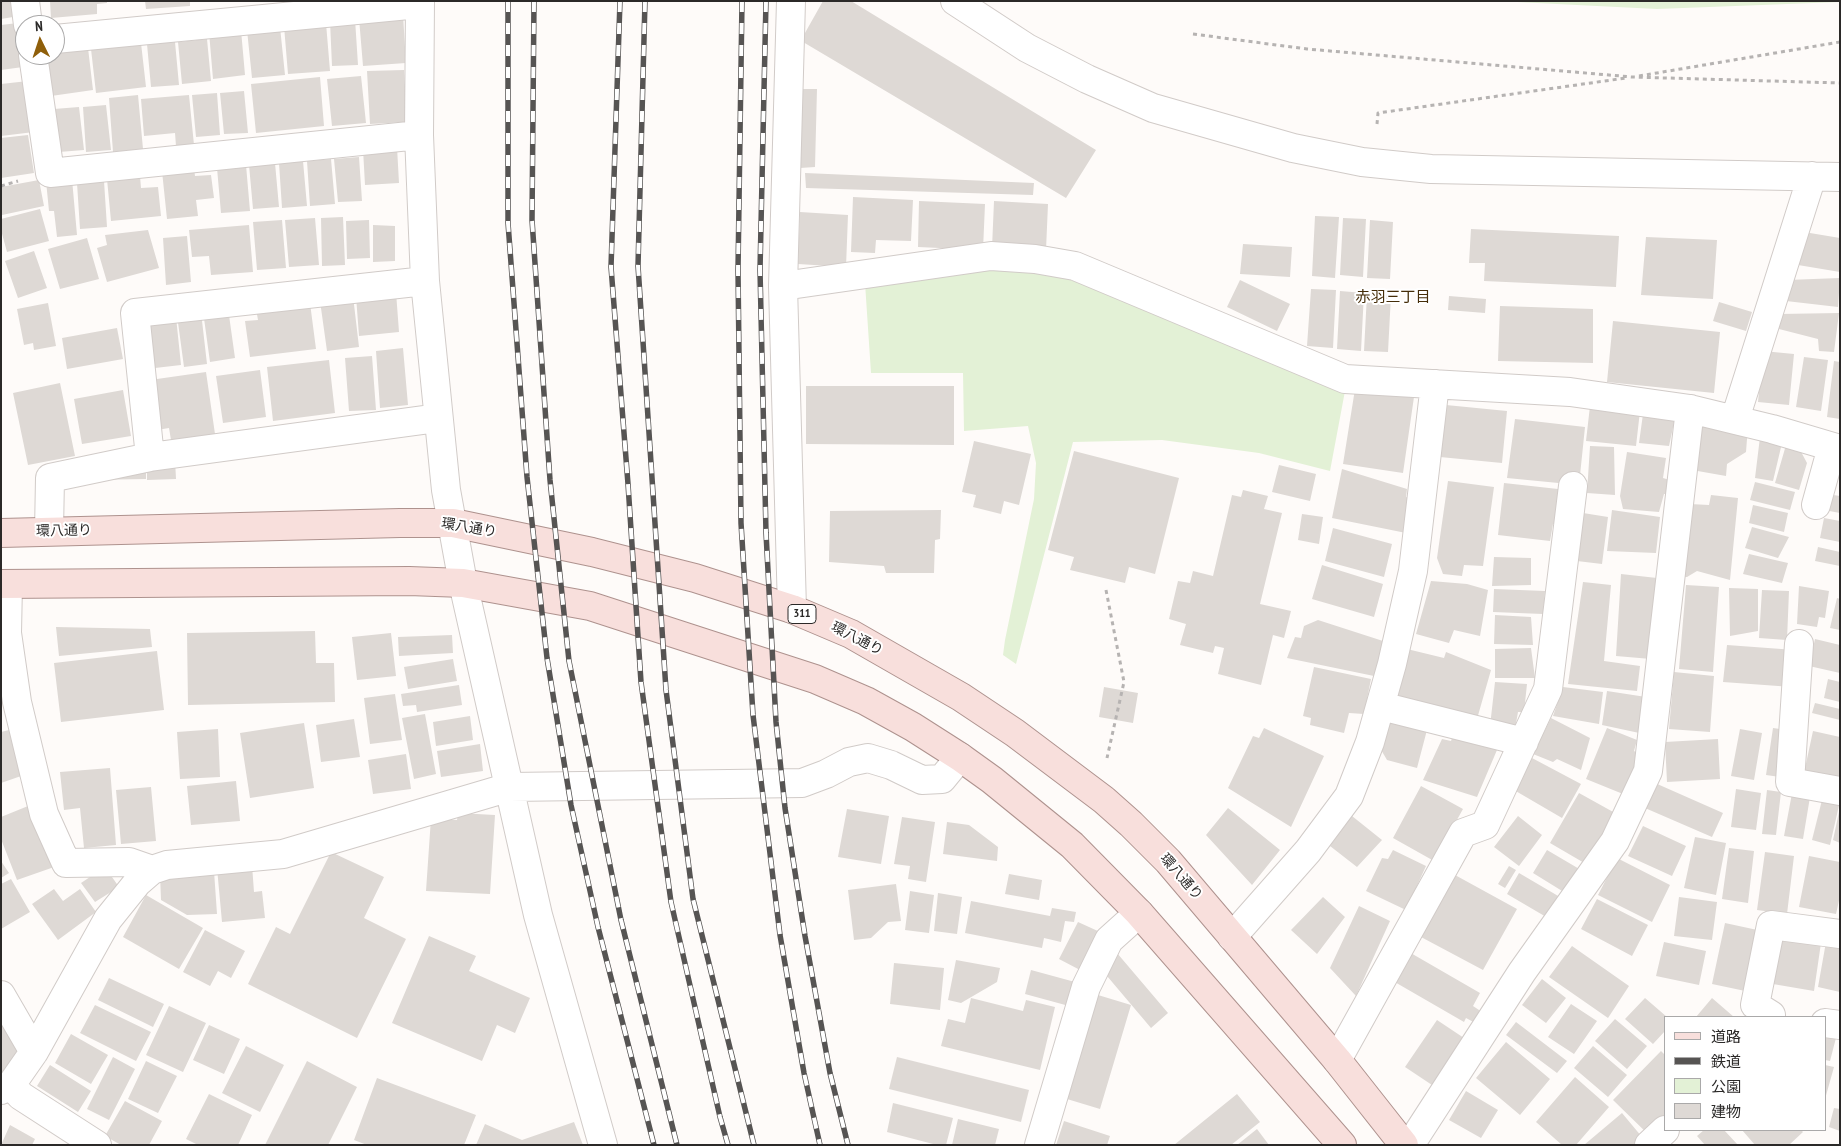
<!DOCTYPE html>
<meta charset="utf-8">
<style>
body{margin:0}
#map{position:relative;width:1841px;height:1146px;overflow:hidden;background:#fefbf9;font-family:"PT Sans Narrow","Noto Sans JP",sans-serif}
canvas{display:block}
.frame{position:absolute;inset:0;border:2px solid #2b2928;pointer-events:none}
.legend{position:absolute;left:1664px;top:1016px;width:162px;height:115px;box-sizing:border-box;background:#fff;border:1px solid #aaa9a9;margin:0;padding:6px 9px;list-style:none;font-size:15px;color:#2b2928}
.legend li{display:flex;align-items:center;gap:10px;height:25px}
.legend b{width:25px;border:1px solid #aaa9a9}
.north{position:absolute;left:15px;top:15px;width:50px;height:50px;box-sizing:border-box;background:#fff;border:1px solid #aaa9a9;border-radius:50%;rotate:356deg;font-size:14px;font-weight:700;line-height:20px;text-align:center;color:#2b2928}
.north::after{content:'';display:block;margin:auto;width:18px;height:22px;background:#8f5f0a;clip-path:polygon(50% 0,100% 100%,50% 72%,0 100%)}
</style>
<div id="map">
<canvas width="1841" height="1146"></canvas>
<div class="frame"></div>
<ul class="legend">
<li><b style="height:6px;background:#f8dfdc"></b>道路</li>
<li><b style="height:6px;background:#565453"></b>鉄道</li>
<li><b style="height:14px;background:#e3f1d6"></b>公園</li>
<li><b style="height:14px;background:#ded9d5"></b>建物</li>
</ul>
<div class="north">N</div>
</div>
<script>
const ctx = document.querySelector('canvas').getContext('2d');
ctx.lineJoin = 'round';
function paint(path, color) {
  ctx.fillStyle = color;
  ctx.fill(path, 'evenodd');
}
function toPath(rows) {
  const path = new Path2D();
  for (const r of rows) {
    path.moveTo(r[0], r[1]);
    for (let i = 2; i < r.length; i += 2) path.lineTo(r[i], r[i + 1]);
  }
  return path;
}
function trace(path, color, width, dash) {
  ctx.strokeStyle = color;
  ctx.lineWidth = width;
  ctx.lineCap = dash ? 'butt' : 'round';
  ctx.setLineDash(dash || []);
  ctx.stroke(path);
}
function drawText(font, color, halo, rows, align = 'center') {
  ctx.font = font + ' "PT Sans Narrow","Noto Sans JP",sans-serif';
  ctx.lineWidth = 4;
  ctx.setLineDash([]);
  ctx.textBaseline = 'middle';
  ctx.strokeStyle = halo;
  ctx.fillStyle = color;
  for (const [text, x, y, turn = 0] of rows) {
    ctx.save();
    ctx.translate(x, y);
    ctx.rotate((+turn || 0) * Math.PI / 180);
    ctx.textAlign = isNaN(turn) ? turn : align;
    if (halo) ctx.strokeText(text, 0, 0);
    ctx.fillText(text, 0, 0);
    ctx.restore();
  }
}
paint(toPath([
 [1497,1,1840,1,1840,2,1657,9],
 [989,266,1066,274,1345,391,1330,471,1259,453,1162,440,1073,442,1016,664,1003,655,1005,640,1034,499,1036,463,1028,426,964,431,963,373,871,373,865,283]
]), '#e3f1d6');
paint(toPath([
 [1,1,11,1,13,17,1,19],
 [50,1,107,1,107,3,97,4,97,14,51,18],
 [145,1,190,1,190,6,146,9],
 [823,1,851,1,1096,150,1066,198,803,42,801,40],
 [403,15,406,63,363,66,359,18],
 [355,19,358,65,332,66,330,21],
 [18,23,23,67,1,70,1,25],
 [326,23,330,71,288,74,284,26],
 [280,27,285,75,252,78,247,30],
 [241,30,245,75,213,79,209,32],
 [207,39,211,81,182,84,178,42],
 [175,42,179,85,151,87,147,44],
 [141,43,146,87,96,93,91,49],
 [88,48,93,90,51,96,46,55,55,55,55,52],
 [404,70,407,122,370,124,367,71],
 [361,76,366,123,332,126,327,79],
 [320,77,324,126,256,133,251,84],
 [28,81,34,132,1,136,1,84],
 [802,89,817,89,815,167,800,168],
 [244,91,248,133,224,134,220,93],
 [217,93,220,135,196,137,192,95],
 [138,95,143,149,113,152,109,98],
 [189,95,194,145,176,146,175,133,144,136,141,99],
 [106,105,111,150,86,152,83,107],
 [79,107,84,150,59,152,54,109],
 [28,135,34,173,1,178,1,138],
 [397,147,399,183,365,185,363,149],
 [359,157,362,201,338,202,334,159],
 [331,159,335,204,310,206,307,161],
 [303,161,307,206,282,208,279,163],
 [275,163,279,207,253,209,249,165],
 [246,165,250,211,221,213,217,168],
 [194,168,195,176,211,175,214,198,196,200,198,216,167,219,162,171],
 [805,173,1034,183,1033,195,806,188],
 [140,176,141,188,158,187,161,216,111,221,107,179],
 [72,179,77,235,57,237,54,211,49,211,46,181],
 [39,180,44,206,2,215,1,187],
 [104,181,107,227,80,229,77,183],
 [853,197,913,200,911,241,876,240,875,253,851,252],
 [919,201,985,204,983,250,918,247],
 [994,201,1048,204,1046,250,992,248],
 [40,209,49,241,7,252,1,230,1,219],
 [800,212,848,215,846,267,798,264],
 [1315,216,1339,217,1335,278,1312,276],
 [343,217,345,265,322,266,321,218],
 [315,218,319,265,289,267,285,220],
 [1343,218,1366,219,1363,277,1340,275],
 [282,220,286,268,257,270,253,222],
 [369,220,370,258,347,259,346,221],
 [1370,220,1393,222,1390,279,1367,278],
 [249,225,253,272,211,275,209,256,192,257,189,230],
 [373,225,395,226,395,261,373,262],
 [1471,229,1619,236,1616,287,1484,281,1485,263,1469,263],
 [148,230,159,268,107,282,97,248,107,245,105,235],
 [1804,232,1840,238,1840,272,1798,265],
 [187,236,191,282,166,285,163,238],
 [1646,237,1717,240,1713,299,1641,295],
 [87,238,99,279,60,289,48,249],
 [1243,244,1292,247,1290,277,1240,274],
 [34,251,47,288,18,298,5,261],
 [1840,278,1838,307,1786,301,1787,280],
 [1240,280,1290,304,1277,331,1227,307],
 [1311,289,1336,290,1333,348,1307,346],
 [1340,291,1364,293,1361,351,1337,349],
 [396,292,399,332,359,336,356,296],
 [1367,294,1391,295,1388,352,1364,351],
 [353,296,359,347,327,351,320,301],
 [1449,296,1486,299,1485,313,1448,310],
 [1719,302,1752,312,1746,331,1713,321],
 [48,303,56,346,34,350,33,343,24,345,17,309],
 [310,303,316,349,250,357,245,321,258,320,256,309],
 [1500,306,1593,309,1593,363,1498,361],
 [228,308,235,358,210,362,203,311],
 [201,312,207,364,184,367,177,315],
 [1839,313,1834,352,1819,351,1818,339,1779,329,1779,314],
 [176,317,181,365,155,368,149,320],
 [1613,321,1720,332,1714,393,1607,382],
 [117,328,123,359,67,369,62,338],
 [403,348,408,405,380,408,376,351],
 [1763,351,1794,354,1789,405,1758,402],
 [372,356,376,410,349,411,345,358],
 [1804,357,1828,360,1821,411,1796,407],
 [329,360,335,413,273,421,267,367],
 [1834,361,1840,362,1840,419,1827,417],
 [260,370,266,417,223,423,216,376],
 [206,372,215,434,171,440,169,428,157,430,150,380],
 [60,383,75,456,28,465,13,393],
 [806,386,954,386,954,445,806,444],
 [1355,389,1414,397,1403,473,1343,464],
 [123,390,131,436,82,444,74,399],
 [1446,405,1507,411,1502,463,1440,457],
 [1590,406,1640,411,1636,446,1586,441],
 [1643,414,1675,418,1669,446,1639,443],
 [1515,419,1585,427,1579,485,1507,478],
 [1703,423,1748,426,1746,452,1727,464,1726,476,1692,470,1697,436,1701,435],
 [1760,437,1782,443,1773,481,1755,478],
 [974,441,1031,454,1019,505,1004,501,1001,514,973,507,976,495,962,492],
 [1786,445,1799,448,1807,463,1799,490,1775,483],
 [1590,446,1614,447,1615,495,1587,493],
 [1074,451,1179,478,1155,574,1129,567,1125,583,1070,570,1074,557,1048,550],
 [1627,452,1666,458,1663,478,1673,481,1671,494,1664,494,1659,512,1623,509,1620,496],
 [175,459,176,479,147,480,147,460],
 [146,462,146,479,91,480],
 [1279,465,1316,474,1310,501,1272,492],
 [1342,469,1407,489,1406,497,1413,499,1406,533,1332,518],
 [1448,481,1494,487,1483,566,1464,565,1462,576,1443,574,1437,558],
 [1755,482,1795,492,1790,510,1750,500],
 [1504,483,1558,489,1557,525,1553,524,1550,541,1498,535],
 [1243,490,1268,496,1264,509,1282,513,1260,604,1291,611,1284,638,1273,635,1261,685,1218,674,1224,648,1215,646,1213,653,1180,645,1186,624,1169,619,1178,581,1190,583,1193,571,1213,576,1232,495,1241,497],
 [1827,494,1840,496,1840,513,1824,510],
 [1711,495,1738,498,1730,580,1697,571,1687,577,1683,577,1690,504,1709,505],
 [1753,505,1788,513,1784,532,1749,523],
 [941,510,940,539,935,540,934,573,886,573,884,566,829,562,830,511],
 [1612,510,1660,517,1656,553,1607,551],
 [1583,513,1608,517,1602,564,1577,561],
 [1302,514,1323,517,1319,544,1298,540],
 [1824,518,1840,521,1840,542,1820,538],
 [1752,527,1789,537,1778,558,1745,548],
 [1333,528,1392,544,1384,577,1325,561],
 [1818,547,1840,552,1840,566,1815,561],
 [1749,554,1788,563,1782,583,1743,574],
 [1494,557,1531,558,1531,585,1492,586],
 [1322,565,1383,584,1374,617,1312,599],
 [1621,574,1657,578,1651,659,1616,656],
 [1431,581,1467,584,1488,590,1480,636,1454,630,1449,643,1416,634],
 [1583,582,1611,585,1604,661,1640,666,1637,691,1568,684],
 [1686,585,1719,587,1713,672,1679,669],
 [1799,586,1829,591,1825,618,1819,617,1817,627,1797,624],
 [1729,588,1758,589,1758,631,1730,636],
 [1494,589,1545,591,1543,614,1493,612],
 [1762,590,1789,591,1787,640,1759,638],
 [1837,598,1840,599,1840,630,1830,628],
 [1495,615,1531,617,1533,645,1494,644],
 [1318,620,1383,641,1374,676,1287,658,1295,637,1301,638,1304,626],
 [56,627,150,629,152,647,59,656],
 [315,631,316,663,334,663,335,702,188,705,187,633],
 [391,633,396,676,357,680,352,637],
 [452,635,453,653,399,656,398,637],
 [1815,639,1840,645,1840,673,1809,666],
 [1727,645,1795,650,1792,687,1723,682],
 [1531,648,1535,678,1495,678,1495,649],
 [1407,649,1444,658,1446,652,1491,670,1477,719,1393,697],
 [157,651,164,710,61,722,54,663],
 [453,659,457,681,408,689,404,667],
 [1314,667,1371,679,1364,714,1349,713,1344,733,1310,725,1311,718,1303,716],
 [1674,672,1714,676,1710,732,1669,729],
 [1828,679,1840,682,1840,702,1824,698],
 [1495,682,1527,684,1524,712,1518,712,1515,729,1490,726],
 [459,685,462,705,417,712,416,705,403,706,401,694],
 [1104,687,1138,693,1133,723,1099,717],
 [1563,687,1603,692,1599,724,1553,716],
 [1607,691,1646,697,1644,734,1602,725],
 [395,694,402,740,370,744,364,698],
 [1815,703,1840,709,1840,720,1812,713],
 [425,714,436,774,414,779,402,718],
 [470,716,473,740,436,746,433,722],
 [1551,718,1590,738,1581,770,1557,759,1553,762,1533,754],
 [354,719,360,757,321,762,316,725],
 [1388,720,1427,730,1417,768,1387,760,1380,748],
 [304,723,314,788,250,798,240,733],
 [1264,728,1324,756,1291,827,1228,788,1253,736,1259,738],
 [1607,728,1637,740,1634,751,1639,754,1623,794,1586,779],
 [1773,728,1787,730,1780,777,1766,775],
 [218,729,220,777,180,779,177,732],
 [1740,729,1762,733,1754,780,1731,776],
 [9,730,24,775,1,783,1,732],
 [1813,731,1840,737,1840,780,1804,773],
 [1454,732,1497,750,1477,797,1423,780,1442,739,1451,741],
 [1718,739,1720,779,1667,782,1665,742],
 [480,744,483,771,441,777,437,751],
 [406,754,411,789,373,794,368,760],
 [1532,758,1581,784,1562,818,1514,790],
 [110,768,116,845,84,848,80,808,64,810,60,772],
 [236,781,240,821,191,825,187,786],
 [1655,783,1723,813,1712,837,1645,808],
 [1421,786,1463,809,1434,861,1393,838],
 [151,787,156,841,121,844,116,790],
 [1793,788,1811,791,1803,839,1784,836],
 [1736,789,1761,793,1756,830,1731,827],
 [1767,790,1781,792,1776,835,1762,834],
 [1579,793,1615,813,1586,864,1550,843],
 [1823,796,1840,801,1830,845,1812,840],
 [33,804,57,866,17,880,1,839,1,817],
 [1228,808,1280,850,1252,885,1206,835],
 [847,809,889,816,881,864,838,857],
 [1839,812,1840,813,1840,843,1833,840],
 [458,813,495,815,490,894,426,891,431,818,457,820],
 [1352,816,1382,840,1357,867,1330,846],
 [1518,816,1542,835,1519,866,1494,847],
 [902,817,935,822,926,882,908,879,910,866,894,864],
 [947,822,969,825,998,847,997,861,943,854],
 [1643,826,1686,846,1672,876,1628,856],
 [1695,837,1726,843,1716,895,1684,888],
 [1729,848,1754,851,1748,903,1722,899],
 [1393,850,1426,866,1406,910,1366,891,1382,858,1388,859],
 [1547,850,1581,870,1567,894,1533,873],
 [331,852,384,877,364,918,406,939,357,1038,248,984,276,927,290,934],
 [1765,852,1794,856,1787,914,1757,910],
 [1809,856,1840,862,1840,896,1836,914,1799,907],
 [1617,858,1670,885,1652,922,1598,895],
 [1,861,9,873,1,878],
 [252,865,254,892,262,891,265,918,222,922,217,868],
 [1509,866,1516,870,1505,888,1498,884],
 [105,867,119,887,95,902,81,883],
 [214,871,217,914,187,915,161,900,160,874],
 [1519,873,1565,900,1553,921,1507,894],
 [1009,874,1042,880,1039,900,1005,894],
 [1455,875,1517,909,1483,970,1421,937],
 [11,879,30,912,1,929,1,884],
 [896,884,901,921,888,922,871,938,854,940,848,890],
 [54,889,63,901,80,889,96,912,58,940,32,904],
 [910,891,934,895,929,933,905,930],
 [938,893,962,897,957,934,934,931],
 [146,895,203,928,179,969,123,937],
 [1323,897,1345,917,1317,954,1291,930],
 [1679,897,1717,902,1712,940,1674,936],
 [1597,899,1648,925,1632,956,1581,929],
 [971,901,1050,916,1052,908,1076,912,1074,922,1065,921,1061,942,1044,938,1042,948,965,933],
 [1359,906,1390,921,1356,996,1330,968],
 [1078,922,1100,932,1080,970,1059,959],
 [1725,923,1762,931,1750,992,1712,984],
 [205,930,245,951,231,978,218,971,210,986,183,972],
 [429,936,476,956,469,971,530,998,515,1033,497,1025,482,1061,392,1023],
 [1774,936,1821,943,1814,991,1767,983],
 [1664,942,1706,951,1699,985,1656,976],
 [1826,942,1840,943,1840,992,1818,987],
 [1572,946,1629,986,1608,1018,1549,977],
 [1409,952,1480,993,1473,1006,1485,1014,1479,1025,1466,1018,1464,1022,1393,981],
 [1117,953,1168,1013,1151,1028,1107,976],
 [956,960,1000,968,997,982,961,1003,948,1000],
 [894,963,944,968,940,1010,890,1004],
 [1031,970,1075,982,1069,1006,1025,994],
 [109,978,164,1004,153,1027,98,1000],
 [1542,979,1566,998,1546,1023,1522,1005],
 [1098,995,1131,1005,1100,1109,1067,1099],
 [971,998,1023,1011,1026,1000,1055,1007,1040,1070,941,1046,948,1019,965,1023],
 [1645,998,1667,1017,1665,1017,1665,1031,1653,1044,1625,1019],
 [1712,998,1734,1017,1696,1017],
 [1571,1004,1597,1021,1574,1054,1548,1037],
 [95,1005,151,1032,136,1061,80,1033],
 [169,1006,206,1023,183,1072,146,1055],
 [1,1012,20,1043,12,1067,1,1073],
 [1615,1019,1647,1046,1627,1069,1595,1041],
 [1437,1020,1464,1038,1432,1085,1405,1067],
 [1516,1022,1567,1061,1557,1073,1506,1035],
 [209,1025,240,1039,224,1074,193,1060],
 [1825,1031,1837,1034,1830,1061,1825,1060],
 [71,1034,108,1055,91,1084,55,1063],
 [1506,1042,1550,1079,1520,1115,1476,1078],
 [246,1046,284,1065,260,1112,222,1093],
 [1593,1046,1627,1075,1608,1097,1574,1068],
 [1661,1051,1665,1055,1665,1128,1654,1140,1613,1100],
 [113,1057,135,1069,109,1120,87,1109],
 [897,1057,1029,1090,1021,1122,889,1089],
 [146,1061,177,1076,158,1113,128,1099],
 [307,1061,357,1087,328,1145,265,1145],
 [50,1065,91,1091,78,1112,37,1086],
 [1825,1065,1834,1067,1825,1099],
 [1575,1077,1609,1107,1576,1145,1562,1145,1536,1122],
 [377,1078,476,1115,464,1145,367,1145,354,1140],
 [1466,1091,1498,1110,1481,1138,1449,1120],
 [209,1094,252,1115,238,1145,198,1145,186,1139],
 [1237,1094,1260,1122,1231,1145,1174,1145],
 [125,1101,162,1121,149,1145,121,1145,105,1136],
 [893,1103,953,1118,946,1145,937,1145,887,1132],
 [1834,1108,1840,1109,1840,1131,1829,1127],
 [1622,1113,1642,1137,1633,1145,1584,1145],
 [958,1119,999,1129,995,1145,952,1145],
 [1064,1121,1110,1136,1107,1145,1056,1145],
 [574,1122,583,1145,476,1145,485,1124,522,1140],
 [10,1125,35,1139,32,1145,1,1145],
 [1257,1129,1269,1145,1237,1145],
 [1704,1130,1724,1130,1738,1145,1705,1145,1697,1136],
 [1742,1130,1801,1130,1803,1132,1789,1145,1755,1145]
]), '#ded9d5');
const minor = toPath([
 [25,1,28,25],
 [420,1,419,135,425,281,446,490,463,583,538,915,603,1145],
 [791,1,783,286,792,609],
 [955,1,1027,48,1087,79,1153,108,1293,148,1362,162,1431,169,1840,177],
 [55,39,419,4],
 [33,55,50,173,419,135],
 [783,286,991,256,1035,259,1075,266,1345,379,1570,392,1690,409,1772,429,1840,449],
 [1735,419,1812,176],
 [150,457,135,313,425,281],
 [1816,505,1832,447],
 [49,531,50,478,150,457,438,418],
 [8,584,7,633,17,702,44,814,66,863,129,862,152,870],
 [1799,644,1790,782,1840,791],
 [1381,706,1524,742],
 [1232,937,1308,851,1349,796,1370,742,1392,664,1413,571,1435,384],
 [1,995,34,1052],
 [1771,1015,1755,1005,1771,925,1840,934],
 [1825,1023,1840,1025],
 [1337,1060,1463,833,1485,825,1548,689,1573,486],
 [11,1085,21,1096,97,1145],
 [1,1090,11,1085,34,1052,108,919,137,883,152,870,167,865,283,854,510,787,802,783,826,774,849,762,868,758,891,765,922,780,942,779,960,757],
 [1039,1145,1086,987,1109,940,1139,913],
 [1410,1145,1522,972,1615,841,1648,771,1690,409],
 [1649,1145,1665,1130]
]);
const major = toPath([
 [1,533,400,523,453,523,592,552,695,578,792,609,851,634,961,697,1015,733,1104,800,1131,824,1168,861,1337,1060,1404,1145],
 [1,584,409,581,463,583,590,606,815,679,866,701,913,727,960,757,992,780,1072,845,1139,913,1342,1145]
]);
trace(minor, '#d1cbc8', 30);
trace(major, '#ae928e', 30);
trace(toPath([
 [1193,34,1307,49,1632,77,1840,83],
 [1639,76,1840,42],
 [1377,124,1378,113,1626,78],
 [1,186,18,181],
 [1106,590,1124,682,1107,758]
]), '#b6b3b2', 3, [4, 4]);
trace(minor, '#fff', 28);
trace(major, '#f8dfdc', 28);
const rail = toPath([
 [508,1,508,223,527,477,547,658,571,805,598,927,654,1145],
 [534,1,532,220,550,480,569,661,621,920,677,1145],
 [620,1,611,267,628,484,641,682,671,902,720,1117,728,1145],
 [645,1,638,266,666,690,693,899,754,1145],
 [742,1,738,270,741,523,753,715,780,935,804,1073,820,1145],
 [766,1,760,270,766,533,776,722,785,808,805,936,830,1073,848,1145]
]);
trace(rail, '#565453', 5.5);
trace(rail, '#fff', 4, [11]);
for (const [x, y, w] of [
 [802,614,28]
]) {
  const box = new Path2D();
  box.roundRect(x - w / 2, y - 9.5, w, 19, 4);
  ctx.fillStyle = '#fff';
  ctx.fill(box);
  trace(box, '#2b2928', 1);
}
drawText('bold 12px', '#2b2928', null, [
 ["311",802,614]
]);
drawText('14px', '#2b2928', '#fff', [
 ["環八通り",469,528,9],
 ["環八通り",64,531,-1],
 ["環八通り",857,639,27],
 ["環八通り",1181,877,49]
]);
drawText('15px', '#452d09', '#fff', [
 ["赤羽三丁目",1393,298]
]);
</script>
